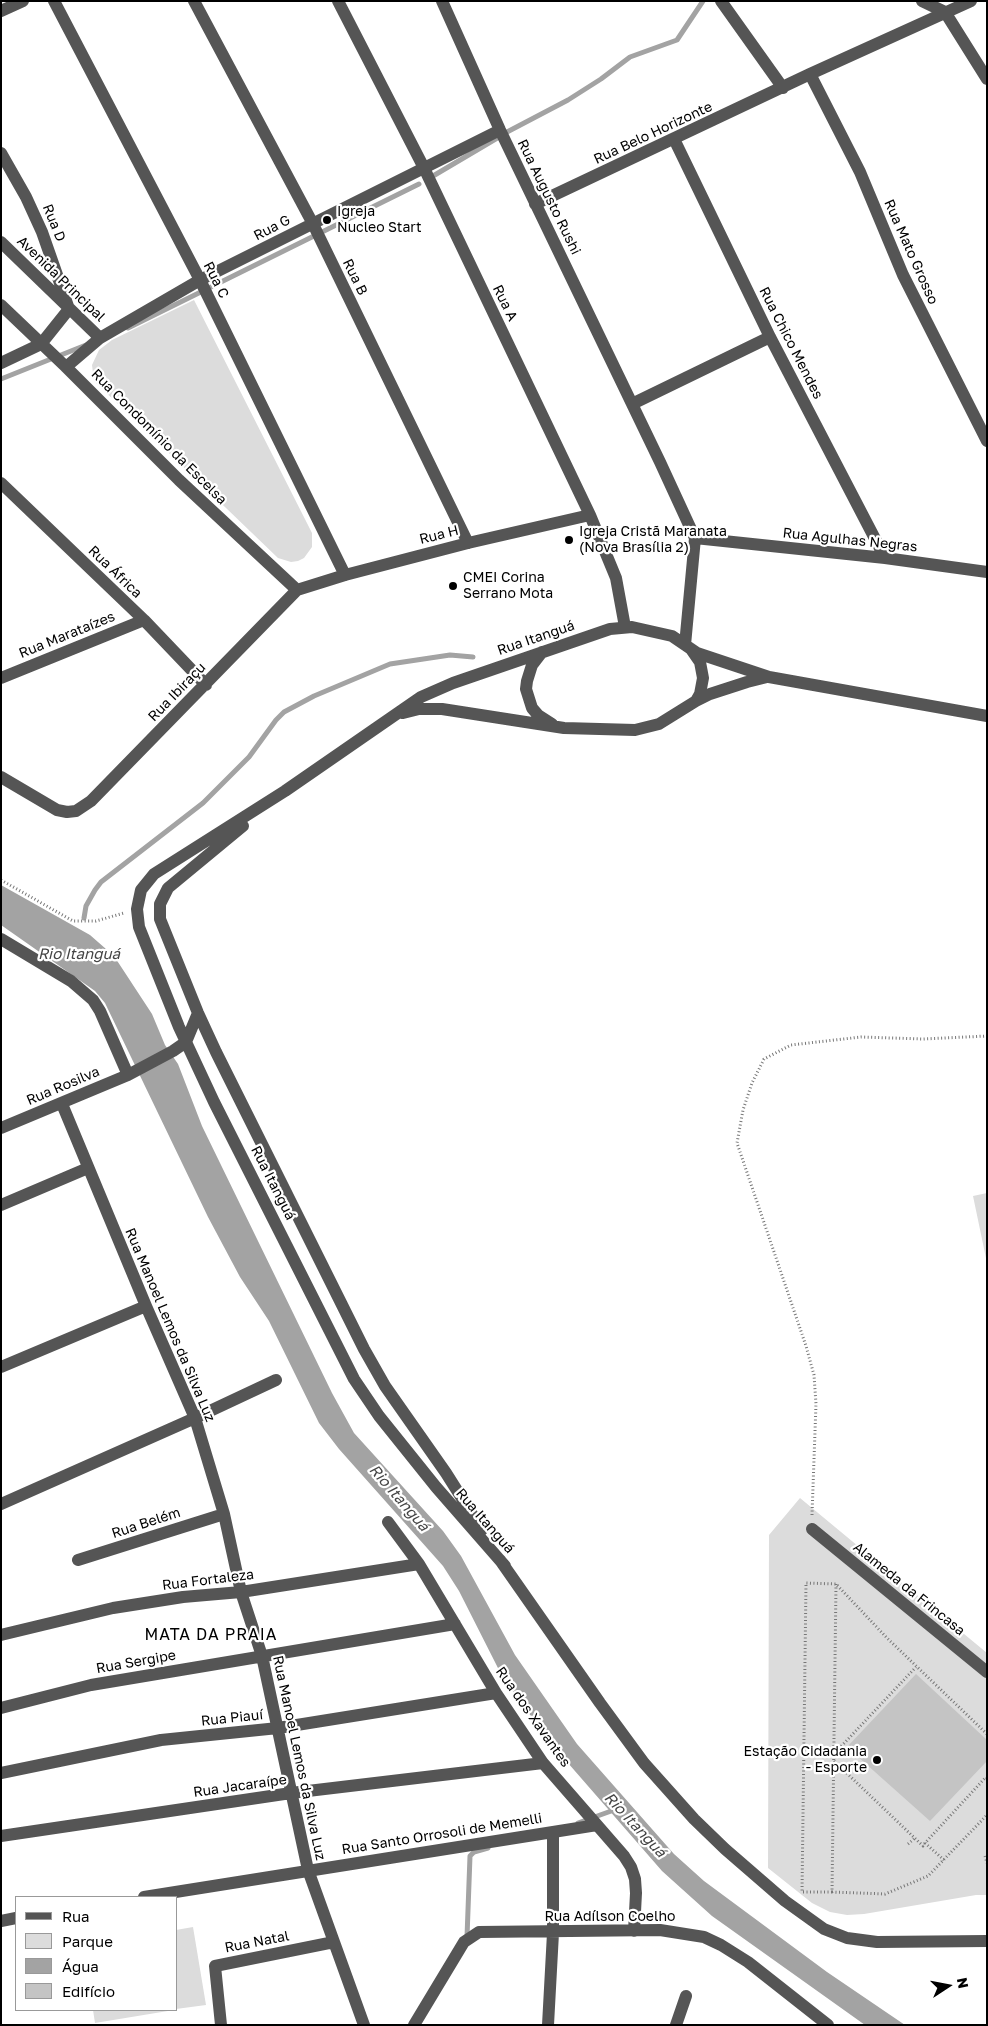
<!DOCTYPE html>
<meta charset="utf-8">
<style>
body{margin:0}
#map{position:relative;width:988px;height:2026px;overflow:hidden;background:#fff;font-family:"Golos Text",sans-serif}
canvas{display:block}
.frame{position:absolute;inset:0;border:2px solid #000;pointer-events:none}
.legend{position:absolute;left:15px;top:1896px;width:162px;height:115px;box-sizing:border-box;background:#fff;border:1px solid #999;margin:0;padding:6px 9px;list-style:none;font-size:15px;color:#000}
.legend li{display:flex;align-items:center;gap:10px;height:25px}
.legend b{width:25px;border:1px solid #999}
.north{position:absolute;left:923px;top:1961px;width:50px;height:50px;-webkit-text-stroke:4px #fff;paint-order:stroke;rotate:79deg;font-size:14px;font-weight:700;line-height:20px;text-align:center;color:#000}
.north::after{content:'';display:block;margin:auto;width:18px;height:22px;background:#000;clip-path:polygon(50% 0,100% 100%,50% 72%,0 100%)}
</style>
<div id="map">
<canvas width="988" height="2026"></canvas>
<div class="frame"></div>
<ul class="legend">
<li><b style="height:6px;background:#555"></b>Rua</li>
<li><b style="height:14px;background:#dcdcdc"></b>Parque</li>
<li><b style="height:14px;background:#a3a3a3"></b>Água</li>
<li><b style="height:14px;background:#c4c4c4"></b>Edifício</li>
</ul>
<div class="north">N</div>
</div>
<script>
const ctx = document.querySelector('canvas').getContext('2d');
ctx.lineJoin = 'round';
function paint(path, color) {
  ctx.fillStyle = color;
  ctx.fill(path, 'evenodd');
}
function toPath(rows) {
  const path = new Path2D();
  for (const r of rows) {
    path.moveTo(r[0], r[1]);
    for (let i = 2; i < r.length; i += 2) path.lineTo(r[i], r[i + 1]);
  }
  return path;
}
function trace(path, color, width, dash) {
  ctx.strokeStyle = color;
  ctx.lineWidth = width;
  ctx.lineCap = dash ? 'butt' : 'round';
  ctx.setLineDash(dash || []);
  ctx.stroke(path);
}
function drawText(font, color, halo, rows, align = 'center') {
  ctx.font = font + ' "Golos Text",sans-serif';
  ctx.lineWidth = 4.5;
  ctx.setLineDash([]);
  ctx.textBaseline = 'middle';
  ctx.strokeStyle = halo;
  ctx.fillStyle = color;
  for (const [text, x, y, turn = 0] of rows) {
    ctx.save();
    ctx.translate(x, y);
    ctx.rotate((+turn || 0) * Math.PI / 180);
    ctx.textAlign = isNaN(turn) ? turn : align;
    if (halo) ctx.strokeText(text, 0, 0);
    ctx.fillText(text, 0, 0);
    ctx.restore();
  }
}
paint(toPath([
 [194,300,312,533,312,547,304,558,298,561,291,562,278,558,94,381,92,365,99,350,112,340],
 [987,1193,987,1263,973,1196],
 [800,1498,987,1653,987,1895,976,1895,864,1914,847,1915,830,1912,812,1903,768,1868,769,1535],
 [193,1927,206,2005,176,2009,176,1930],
 [93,2010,174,2010,95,2023]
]), '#dcdcdc');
paint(toPath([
 [1,885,90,935,114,956,152,1014,165,1045,178,1064,202,1126,332,1393,354,1433,443,1531,461,1556,515,1655,577,1744,674,1854,704,1881,827,1972,905,2025,865,2025,712,1916,662,1871,561,1755,517,1698,500,1672,459,1591,443,1566,339,1449,319,1423,269,1321,240,1277,208,1217,105,1003,95,991,1,925]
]), '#a3a3a3');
trace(toPath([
 [507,132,568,100,601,79,630,57,677,40,703,1],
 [433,176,499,137],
 [128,328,419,184],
 [1,379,86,345],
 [84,918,86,906,95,890,101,882,203,803,249,757,276,720,284,712,314,696,390,664,450,655,473,657],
 [578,1823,614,1810],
 [467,1937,470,1856,474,1852,488,1848]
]), '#a3a3a3', 5);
paint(toPath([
 [916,1674,987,1740,987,1761,930,1821,847,1747]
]), '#c4c4c4');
trace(toPath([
 [1,880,73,921,96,921,124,913],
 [812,1515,816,1404,814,1375,806,1346,737,1143,743,1110,752,1083,764,1059,791,1045,861,1037,923,1039,987,1036],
 [836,1584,832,1892,802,1892,806,1583,836,1584,887,1638,987,1734],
 [834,1754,916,1667],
 [834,1761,923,1846,925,1843],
 [908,1844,915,1838],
 [985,1856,987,1863],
 [944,1860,925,1843,986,1777,987,1778],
 [832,1892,885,1894,928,1876,987,1815]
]), '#777', 3, [1, 2.5]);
trace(toPath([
 [54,1,200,280,345,575],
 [194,1,313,224,468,543],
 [338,1,424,168,590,515,616,578,625,627],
 [442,1,500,130,660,462,695,538,885,558,987,572],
 [721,1,783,88],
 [922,1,945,12,987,79],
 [1,11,23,1],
 [810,74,860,172,903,275,987,441],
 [674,139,770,337,885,558],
 [1,153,26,197,42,232,69,309,41,344,1,363],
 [535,204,810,74,971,1],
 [1,242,100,338],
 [1,305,66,367,179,480,297,590],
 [66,367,100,338,200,280,500,130],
 [632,404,770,337],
 [1,483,144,620,206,685],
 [685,645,695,538],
 [691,649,700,662,703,678,700,694,696,701],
 [542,652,532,665,527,681,526,689,532,708,538,715,552,724],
 [1,678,144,620],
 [403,713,419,709,442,709,564,728,635,730,659,724,696,701,710,694,747,682,767,677],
 [1,777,57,810,67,812,76,811,91,801,297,590,345,575,468,543,590,515],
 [243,826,168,888,160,904,160,919,198,1013,216,1052,364,1349,385,1386,446,1473,482,1530],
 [1,939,71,981,93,1000,100,1011,128,1075],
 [62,1104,146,1306,195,1418,224,1514,241,1592,262,1656,308,1870,364,2025],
 [1,1128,128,1075,173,1051,186,1042,198,1013],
 [1,1205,88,1168],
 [1,1367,146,1306],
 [1,1504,195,1418,276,1380],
 [388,1522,419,1564,496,1693,543,1763,624,1856,631,1867,635,1879,636,1893,634,1931],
 [812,1529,987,1672],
 [78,1560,224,1514],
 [500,1560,600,1703,644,1763,694,1819,725,1849,785,1901,824,1929,847,1938,877,1942,987,1941],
 [505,1566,436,1487,379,1416,354,1379,214,1102,179,1027,139,927,137,909,141,890,154,874,285,791,421,697,453,683,610,629,632,627,672,636,697,653,769,677,987,716],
 [1,1635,113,1608,183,1597,241,1592,419,1564],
 [1,1708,91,1685,455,1624],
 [1,1773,161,1740,278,1728,496,1693],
 [1,1836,291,1793,543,1763],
 [144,1897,597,1825],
 [1,1921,16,1918],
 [221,2025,215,1966,334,1942],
 [414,2025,464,1942,479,1932,660,1930,704,1937,721,1945,748,1962,828,2025],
 [548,2025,553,1933,553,1832],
 [676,2025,686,1996]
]), '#555', 12);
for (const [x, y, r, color] of [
 [327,220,5,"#000"],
 [569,540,5,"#000"],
 [453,586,5,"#000"],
 [877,1760,5,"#000"]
]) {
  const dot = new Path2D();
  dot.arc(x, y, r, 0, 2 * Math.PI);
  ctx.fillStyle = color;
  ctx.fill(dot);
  trace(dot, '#fff', 2);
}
drawText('14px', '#000', '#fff', [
 ["Rua Belo Horizonte",653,133,-25],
 ["Rua Augusto Rushi",549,197,64],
 ["Rua D",54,223,68],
 ["Rua G",272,228,-27],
 ["Rua Mato Grosso",911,252,66],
 ["Rua B",355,277,64],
 ["Avenida Principal",61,279,44],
 ["Rua C",216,280,63],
 ["Rua A",505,303,64],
 ["Rua Chico Mendes",791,343,63],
 ["Rua Condomínio da Escelsa",159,437,45],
 ["Rua H",439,535,-14],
 ["Rua Agulhas Negras",850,540,6],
 ["Rua África",115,572,44],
 ["Rua Marataízes",67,635,-22],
 ["Rua Itanguá",536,638,-19],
 ["Rua Ibiraçu",177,692,-46],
 ["Rua Rosilva",63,1086,-23],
 ["Rua Itanguá",273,1183,63],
 ["Rua Manoel Lemos da Silva Luz",170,1325,67],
 ["Rua Itanguá",485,1521,49],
 ["Rua Belém",146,1523,-18],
 ["Rua Fortaleza",208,1580,-7],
 ["Alameda da Frincasa",909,1589,39],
 ["Rua Sergipe",136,1662,-10],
 ["Rua dos Xavantes",533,1717,55],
 ["Rua Piauí",232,1718,-6],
 ["Rua Manoel Lemos da Silva Luz",299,1758,78],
 ["Rua Jacaraípe",240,1786,-8],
 ["Rua Santo Orrosoli de Memelli",442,1834,-9],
 ["Rua Adílson Coelho",610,1917],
 ["Rua Natal",257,1942,-11]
]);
drawText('14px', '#000', '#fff', [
 ["Igreja",337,212],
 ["Nucleo Start",337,228],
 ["Igreja Cristã Maranata",579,532],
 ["(Nova Brasília 2)",579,548],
 ["CMEI Corina",463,578],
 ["Serrano Mota",463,594],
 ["Estação Cidadania",867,1752,"right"],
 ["- Esporte",867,1768,"right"]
], 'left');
drawText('italic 15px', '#444', '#fff', [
 ["Rio Itanguá",79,954],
 ["Rio Itanguá",399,1498,49],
 ["Rio Itanguá",635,1825,47]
]);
ctx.letterSpacing = '1px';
drawText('16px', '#000', '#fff', [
 ["MATA DA PRAIA",211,1635]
]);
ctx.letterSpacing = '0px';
</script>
